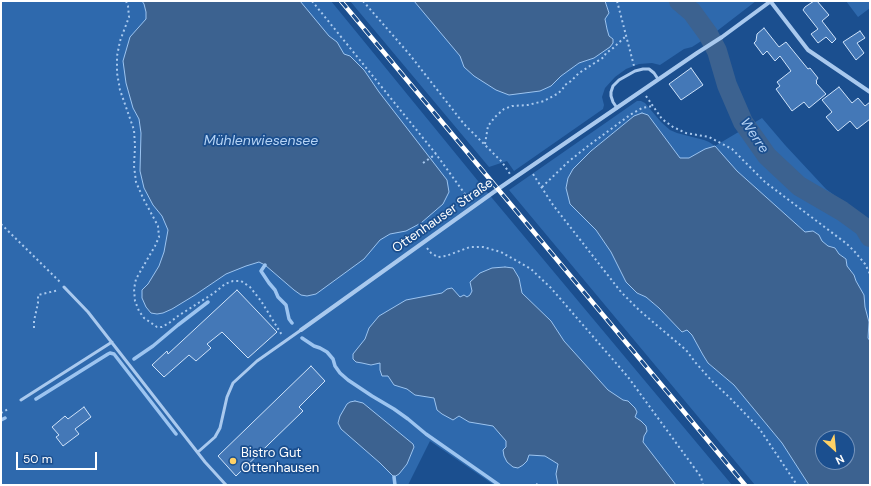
<!DOCTYPE html>
<meta charset="utf-8">
<style>
body{margin:0}
#map{position:relative;width:871px;height:486px;overflow:hidden;background:#1b4f8f;font-family:"DM Sans",sans-serif}
canvas{display:block}
.frame{position:absolute;inset:0;border:2px solid #fff;pointer-events:none}
.north{position:absolute;left:815px;top:430px;width:40px;height:40px;box-sizing:border-box;background:#1b4f8f;border:1px solid #7695bc;border-radius:50%;rotate:153deg;font-size:11px;font-weight:700;line-height:16px;text-align:center;color:#fff}
.north::after{content:'';display:block;margin:auto;width:14px;height:18px;background:#ffd166;clip-path:polygon(50% 0,100% 100%,50% 72%,0 100%)}
.scale{position:absolute;left:16px;top:452px;width:81px;height:18px;box-sizing:border-box;border:2px solid #fff;border-top:0;padding-left:5px;font-size:12px;line-height:14px;white-space:nowrap;color:#fff;-webkit-text-stroke:3px #1b4f8f;paint-order:stroke}
</style>
<div id="map">
<canvas width="871" height="486"></canvas>
<div class="frame"></div>
<div class="north">N</div>
<div class="scale">50 m</div>
</div>
<script>
const ctx = document.querySelector('canvas').getContext('2d');
ctx.lineJoin = 'round';
function paint(path, color) {
  ctx.fillStyle = color;
  ctx.fill(path, 'evenodd');
}
function toPath(rows) {
  const path = new Path2D();
  for (const r of rows) {
    path.moveTo(r[0], r[1]);
    for (let i = 2; i < r.length; i += 2) path.lineTo(r[i], r[i + 1]);
  }
  return path;
}
function trace(path, color, width, dash) {
  ctx.strokeStyle = color;
  ctx.lineWidth = width;
  ctx.lineCap = dash ? 'butt' : 'round';
  ctx.setLineDash(dash || []);
  ctx.stroke(path);
}
function drawText(font, color, halo, rows, align = 'center') {
  ctx.font = font + ' "DM Sans",sans-serif';
  ctx.lineWidth = 3.5;
  ctx.setLineDash([]);
  ctx.textBaseline = 'middle';
  ctx.strokeStyle = halo;
  ctx.fillStyle = color;
  for (const [text, x, y, turn = 0] of rows) {
    ctx.save();
    ctx.translate(x, y);
    ctx.rotate((+turn || 0) * Math.PI / 180);
    ctx.textAlign = isNaN(turn) ? turn : align;
    if (halo) ctx.strokeText(text, 0, 0);
    ctx.fillText(text, 0, 0);
    ctx.restore();
  }
}
paint(toPath([
 [1,1,331,1,487,192,732,485,494,485,430,441,408,485,1,485],
 [350,1,414,1,461,56,464,67,551,86,561,76,579,63,594,58,609,36,607,29,605,19,609,13,605,1,756,1,717,31,692,47,684,49,660,65,652,63,639,64,626,69,615,77,605,88,602,97,604,105,603,109,514,171,507,161,489,167],
 [846,1,870,1,870,8,858,17],
 [637,101,641,101,645,103,661,122,670,130,677,133,704,140,709,142,715,146,762,118,785,145,826,189,870,222,870,341,868,338,869,322,865,307,864,295,856,281,854,275,847,266,846,259,839,254,835,248,828,246,822,241,819,235,813,231,805,232,737,171,715,147,705,149,689,158,680,158,648,115,634,116,591,151,573,169,570,204,596,230,611,252,626,282,637,293,646,297,659,308,682,332,687,330,692,335,703,355,708,363,734,385,782,443,809,485,755,485,509,190]
]), '#2e69ad');
const water = toPath([
 [142,1,300,1,329,36,337,42,344,54,350,56,364,70,379,92,447,180,449,192,443,204,421,223,406,231,390,234,380,240,364,259,316,294,307,296,301,295,294,290,265,265,259,262,246,266,226,274,195,295,172,309,163,313,157,314,151,313,146,307,142,298,142,290,148,284,159,266,164,252,168,230,162,216,153,205,144,188,140,171,141,133,139,119,133,108,126,83,123,61,130,37,146,19,146,12,144,4,142,1],
 [414,1,605,1,609,13,605,19,607,29,609,36,613,39,613,43,610,47,594,58,579,63,561,76,551,86,540,91,509,95,496,90,474,76,464,67,460,56,414,1],
 [642,113,648,115,680,158,689,158,705,149,715,146,737,171,805,232,813,231,819,235,822,241,828,246,835,248,839,254,846,259,847,266,854,275,856,281,864,295,865,307,869,322,868,338,870,341,870,485,809,485,782,443,734,385,708,363,703,355,692,335,687,330,682,332,659,308,646,297,637,293,626,282,611,252,596,230,570,204,566,188,568,178,573,169,591,151,634,116,642,113],
 [823,438,847,438,847,462,823,462,823,438],
 [505,267,513,268,519,278,522,293,551,321,564,341,608,390,623,400,628,401,635,408,637,412,635,417,641,421,646,426,647,431,644,436,643,442,676,485,558,485,556,474,558,464,545,456,529,455,527,461,523,465,518,468,513,467,507,462,504,456,503,450,506,447,506,441,493,426,469,422,459,416,453,420,442,414,437,410,434,398,415,395,407,389,394,385,388,376,382,376,380,370,380,363,371,365,362,363,356,362,353,359,353,354,365,339,369,328,379,316,406,300,442,293,447,289,452,288,460,297,464,295,467,297,470,295,472,291,470,282,480,273,492,268,505,267],
 [355,401,363,403,413,444,414,447,407,464,399,474,394,477,380,463,341,429,338,423,340,416,347,404,350,402,355,401]
]);
paint(water, '#3c6290');
trace(water, '#9cc4f0', 1);
trace(toPath([
 [265,265,261,271,269,283,275,290,278,297,286,305,289,319,292,323],
 [302,338,314,346,320,348,327,352,333,359,335,366,340,373,348,380,372,396,394,409,408,419,426,434,499,485],
 [134,359,153,346,178,325,208,302],
 [36,399,108,354,110,353,114,354,176,434],
 [1,420,5,418],
 [394,477,395,485]
]), '#9cc4f0', 3.5);
trace(toPath([
 [679,1,692,12,708,34,717,51,727,85,743,122,767,156,799,186,842,211,864,227,870,237]
]), '#3c6290', 20);
const building = toPath([
 [814,1,817,1,829,15,822,21,836,39,832,43,826,37,818,43,811,34,818,29,803,10,805,7,814,1],
 [764,28,779,47,786,42,808,69,810,68,818,78,816,81,817,82,816,83,826,94,809,108,804,102,792,111,776,89,780,86,777,82,791,71,780,56,775,61,767,51,763,55,754,43,756,41,757,34,764,28],
 [860,31,865,38,857,43,864,53,856,60,843,42,860,31],
 [691,68,703,85,681,100,669,84,691,68],
 [839,87,852,103,858,98,865,106,870,102,870,119,857,129,850,121,838,131,826,117,832,112,822,100,839,87],
 [237,290,277,332,248,358,222,332,207,344,211,348,196,361,189,355,164,377,152,365,167,351,168,354,237,290],
 [311,366,325,381,299,407,303,411,236,476,218,456,311,366],
 [84,407,91,417,75,429,79,434,63,446,56,437,59,435,52,427,65,416,68,419,84,407]
]);
paint(building, '#4478b7');
trace(building, '#cfe3fa', 1);
trace(toPath([
 [126,1,128,6,129,17,120,41,117,56,117,73,120,90,134,130,135,146,134,166,136,182,143,198,158,226,159,237,155,246,136,279,134,289,135,301,139,311,144,318,157,327,162,327,169,323,178,316,214,293,225,284,233,281,241,281,250,287,261,301,282,335],
 [312,1,436,154,470,201],
 [363,1,410,55,464,124,502,162,510,174],
 [617,1,634,66],
 [646,96,662,119,673,127,686,133,709,137,732,149,765,182,847,244,855,252,865,264,870,274],
 [485,144,488,126,495,117,504,109,512,106,528,105,544,101,557,94,562,90,565,85,571,81,579,73,604,57,606,53,612,49,626,36],
 [423,163,436,154],
 [533,174,553,205,621,292,639,310,686,350,695,362,711,380,730,398,759,428,797,485],
 [542,187,568,162,588,146,630,115,642,108,653,106],
 [1,224,60,282],
 [427,248,431,253,438,257,446,256,470,247,483,247,501,252,531,269,551,288,628,377,701,477,703,485],
 [34,328,34,321,38,303,38,295,59,290],
 [1,413,8,409],
 [536,484,538,485]
]), '#a9c9ee', 2, [2, 3]);
trace(toPath([
 [617,108,613,102,611,96,611,92,613,86,619,80,635,71,643,69,649,69,654,73,658,79],
 [64,287,88,312,205,462,226,485],
 [21,400,112,342],
 [198,452,215,437,220,428,227,397,233,383,257,361,301,330]
]), '#a9c9ee', 3);
trace(toPath([
 [771,2,808,50,870,92],
 [301,330,498,189,697,53,722,37,771,1]
]), '#a9c9ee', 4);
const rail = toPath([
 [341,1,745,485]
]);
trace(rail, '#fff', 4.5);
trace(rail, '#1b4f8f', 3, [9]);
for (const [x, y, r, color] of [
 [233,461,4,"#ffd166"]
]) {
  const dot = new Path2D();
  dot.arc(x, y, r, 0, 2 * Math.PI);
  ctx.fillStyle = color;
  ctx.fill(dot);
  trace(dot, '#1b4f8f', 1.5);
}
drawText('13px', '#fff', '#1b4f8f', [
 ["Ottenhauser Straße",443,216,-35]
]);
drawText('13px', '#fff', '#1b4f8f', [
 ["Bistro Gut",241,454],
 ["Ottenhausen",241,469]
], 'left');
drawText('italic 14px', '#b5d3f5', '#1b4f8f', [
 ["Werre",754,136,56],
 ["Mühlenwiesensee",261,141]
]);
</script>
